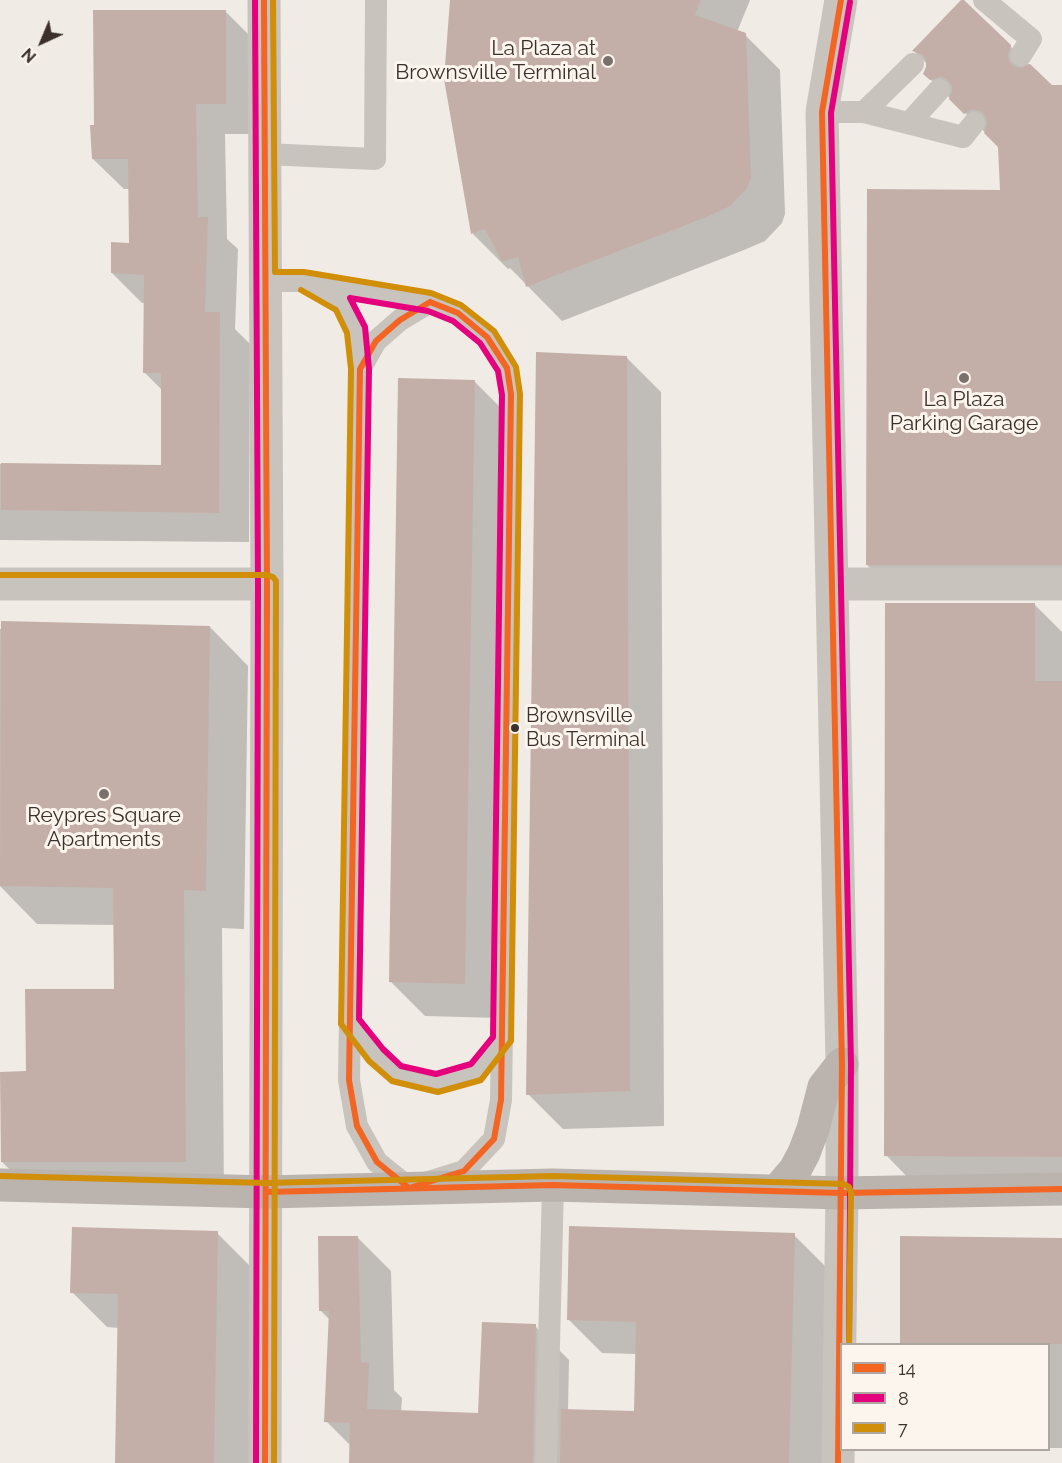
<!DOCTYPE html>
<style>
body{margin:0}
#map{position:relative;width:1062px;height:1463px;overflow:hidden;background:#f0ebe5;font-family:Raleway,sans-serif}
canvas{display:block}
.legend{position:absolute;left:840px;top:1343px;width:210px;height:108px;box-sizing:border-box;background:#fbf5ee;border:2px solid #aea6a0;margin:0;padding:8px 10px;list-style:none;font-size:18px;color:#3b302b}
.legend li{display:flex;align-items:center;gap:12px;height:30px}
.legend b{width:30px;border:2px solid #aea6a0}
.north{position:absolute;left:12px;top:12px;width:60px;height:60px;-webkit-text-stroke:4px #fbf5ee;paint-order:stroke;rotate:224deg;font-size:16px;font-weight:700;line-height:24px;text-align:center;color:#3b302b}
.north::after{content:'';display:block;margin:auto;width:21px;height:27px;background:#3b302b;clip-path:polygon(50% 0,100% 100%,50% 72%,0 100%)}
</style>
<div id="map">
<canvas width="1062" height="1463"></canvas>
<ul class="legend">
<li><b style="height:8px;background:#f26522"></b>14</li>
<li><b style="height:8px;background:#e5007d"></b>8</li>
<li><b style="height:8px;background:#d18e09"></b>7</li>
</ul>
<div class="north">N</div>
</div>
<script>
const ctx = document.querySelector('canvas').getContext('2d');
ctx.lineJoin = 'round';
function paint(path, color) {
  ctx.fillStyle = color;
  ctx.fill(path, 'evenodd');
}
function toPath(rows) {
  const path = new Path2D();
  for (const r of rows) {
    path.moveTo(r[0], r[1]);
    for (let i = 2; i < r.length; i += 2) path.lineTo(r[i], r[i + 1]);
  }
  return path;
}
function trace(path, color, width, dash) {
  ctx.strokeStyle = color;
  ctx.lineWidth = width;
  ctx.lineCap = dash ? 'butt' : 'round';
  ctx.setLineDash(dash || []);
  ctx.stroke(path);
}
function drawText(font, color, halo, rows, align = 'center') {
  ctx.font = font + ' Raleway,sans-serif';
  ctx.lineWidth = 6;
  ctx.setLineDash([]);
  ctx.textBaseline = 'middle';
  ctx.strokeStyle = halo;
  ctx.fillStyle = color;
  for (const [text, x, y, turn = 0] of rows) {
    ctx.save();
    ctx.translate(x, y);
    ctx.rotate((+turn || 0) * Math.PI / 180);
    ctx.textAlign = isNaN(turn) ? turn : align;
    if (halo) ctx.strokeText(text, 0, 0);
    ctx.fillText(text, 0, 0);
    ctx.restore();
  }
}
paint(toPath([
 [454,0,750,0,737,32,745,35,780,70,785,214,782,223,765,241,744,250,562,321,510,268,508,269,473,234,446,79],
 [225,11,255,41,256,134,225,134,227,239,238,249,235,329,250,344,249,542,0,540,0,464,163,466,163,391,144,372,145,303,142,303,112,273,131,245,130,189,124,189,93,159,95,127],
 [1010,46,1052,87,1062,86,1062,599,902,599,867,565,1001,192,1000,147,924,73,927,64,914,51],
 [626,357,661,392,664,1126,563,1129,528,1094],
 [474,381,509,416,500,1018,425,1016,390,981],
 [1034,604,1062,632,1062,1190,920,1190,886,1155],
 [210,627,248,666,244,929,222,928,224,1200,41,1200,2,1162,27,1073,115,991,115,925,37,924,0,886,0,629],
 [217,1233,252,1268,249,1463,117,1463,119,1328,107,1327,72,1292],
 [794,1235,828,1269,823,1463,350,1463,351,1446,326,1421,330,1320,320,1310,357,1237,391,1271,394,1390,402,1398,401,1412,480,1415,535,1326,569,1360,568,1410,636,1412,637,1354,602,1353,568,1319],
 [901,1238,1062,1239,1062,1448,1048,1448,1048,1344,901,1344]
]), '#0003');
paint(toPath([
 [450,0,701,0,695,15,746,33,751,178,747,188,730,206,709,216,526,287,518,257,502,262,485,229,471,234,444,79],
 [961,0,964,0,1011,45,1008,55,1009,61,1013,66,1021,68,1030,64,1052,85,1062,85,1062,565,866,565,867,189,1000,190,998,147,984,133,987,125,986,117,982,112,976,110,970,110,964,114,949,99,952,92,952,86,948,80,941,77,930,80,923,74,926,67,926,60,923,55,912,51],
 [93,10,226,10,226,104,196,104,198,217,208,217,205,312,220,312,219,513,1,510,1,463,161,465,161,373,143,373,144,275,111,273,111,242,129,243,128,159,92,159,90,125,94,125],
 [536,352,627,356,630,1091,526,1095],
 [398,378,475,380,465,984,389,982],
 [885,603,1035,603,1035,681,1062,681,1062,1157,884,1156],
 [1,621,210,626,206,891,184,890,186,1162,1,1162,0,1072,26,1071,25,989,114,989,113,888,0,886],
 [569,1226,795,1233,789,1463,560,1463,561,1409,634,1411,636,1322,567,1320],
 [72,1227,218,1231,214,1463,115,1463,118,1294,70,1293],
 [318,1236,358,1236,361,1362,369,1363,367,1409,478,1413,482,1322,536,1324,533,1463,349,1463,350,1423,324,1422,329,1311,319,1311],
 [900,1236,1062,1238,1062,1344,900,1344]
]), '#c3afa7');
trace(toPath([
 [984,0,1031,39,1021,55],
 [822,112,864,112,963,137,974,123],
 [864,112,913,64],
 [910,122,939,90],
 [265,154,375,159,376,0],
 [266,281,303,281,430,302,458,313,487,337,507,368,511,394,501,1100,494,1139,464,1171,409,1188,377,1162,357,1126,349,1080,360,369,356,330,343,304,303,281],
 [360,369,376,341,400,320,430,302],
 [350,1022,376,1055,397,1074,436,1083,476,1072,502,1040],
 [546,1463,553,1185]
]), '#c9c3be', 22);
trace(toPath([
 [833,584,1062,584]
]), '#c9c3be', 33);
trace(toPath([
 [264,0,267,584,265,1463],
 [0,584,267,584],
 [838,1463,842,1193,842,1064,822,112,841,0]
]), '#c9c3be', 33);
trace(toPath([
 [0,1185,266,1192,553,1185,842,1193,1062,1189],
 [777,1191,795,1170,804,1153,813,1129,824,1087,842,1064]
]), '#bab3ae', 33);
trace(toPath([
 [264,0,267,584,265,1463],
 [430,302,458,313,487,337,507,368,511,394,501,1100,494,1139,464,1171,409,1188,377,1162,357,1126,349,1080,360,369,376,341,400,320,430,302],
 [266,1192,553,1185,842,1193,1062,1189],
 [838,1463,842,1064,822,112,841,0]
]), '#f26522', 6);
trace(toPath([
 [255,0,258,584,256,1463],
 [350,298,428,311,453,321,480,343,498,371,502,395,493,1037,471,1064,436,1074,401,1066,383,1049,359,1019,369,369,365,327,350,298],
 [849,1344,851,1064,831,113,850,2]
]), '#e5007d', 6);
trace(toPath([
 [273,0,275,272,303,272],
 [301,290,336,310,347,333,351,369,341,1024,369,1061,392,1081,438,1092,481,1080,511,1041,520,394,516,367,494,331,461,305,431,293,304,272],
 [0,575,267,575,273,577,276,581,274,1463],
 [0,1176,266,1183,553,1176,844,1184,849,1187,851,1193,849,1344]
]), '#d18e09', 6);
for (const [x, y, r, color] of [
 [608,61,6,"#7a716c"],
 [964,378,6,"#7a716c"],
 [515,728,5,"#3b302b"],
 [104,794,6,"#7a716c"]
]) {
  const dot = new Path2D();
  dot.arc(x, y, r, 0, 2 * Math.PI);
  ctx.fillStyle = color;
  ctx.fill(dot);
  trace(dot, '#fbf5ee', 2);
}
drawText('20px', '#3b302b', '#fbf5ee', [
 ["Brownsville",526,716],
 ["Bus Terminal",526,740]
], 'left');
drawText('21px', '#3b302b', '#fbf5ee', [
 ["La Plaza at",596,49,"right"],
 ["Brownsville Terminal",596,73,"right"],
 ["La Plaza",964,400],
 ["Parking Garage",964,424],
 ["Reypres Square",104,816],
 ["Apartments",104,840]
]);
</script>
